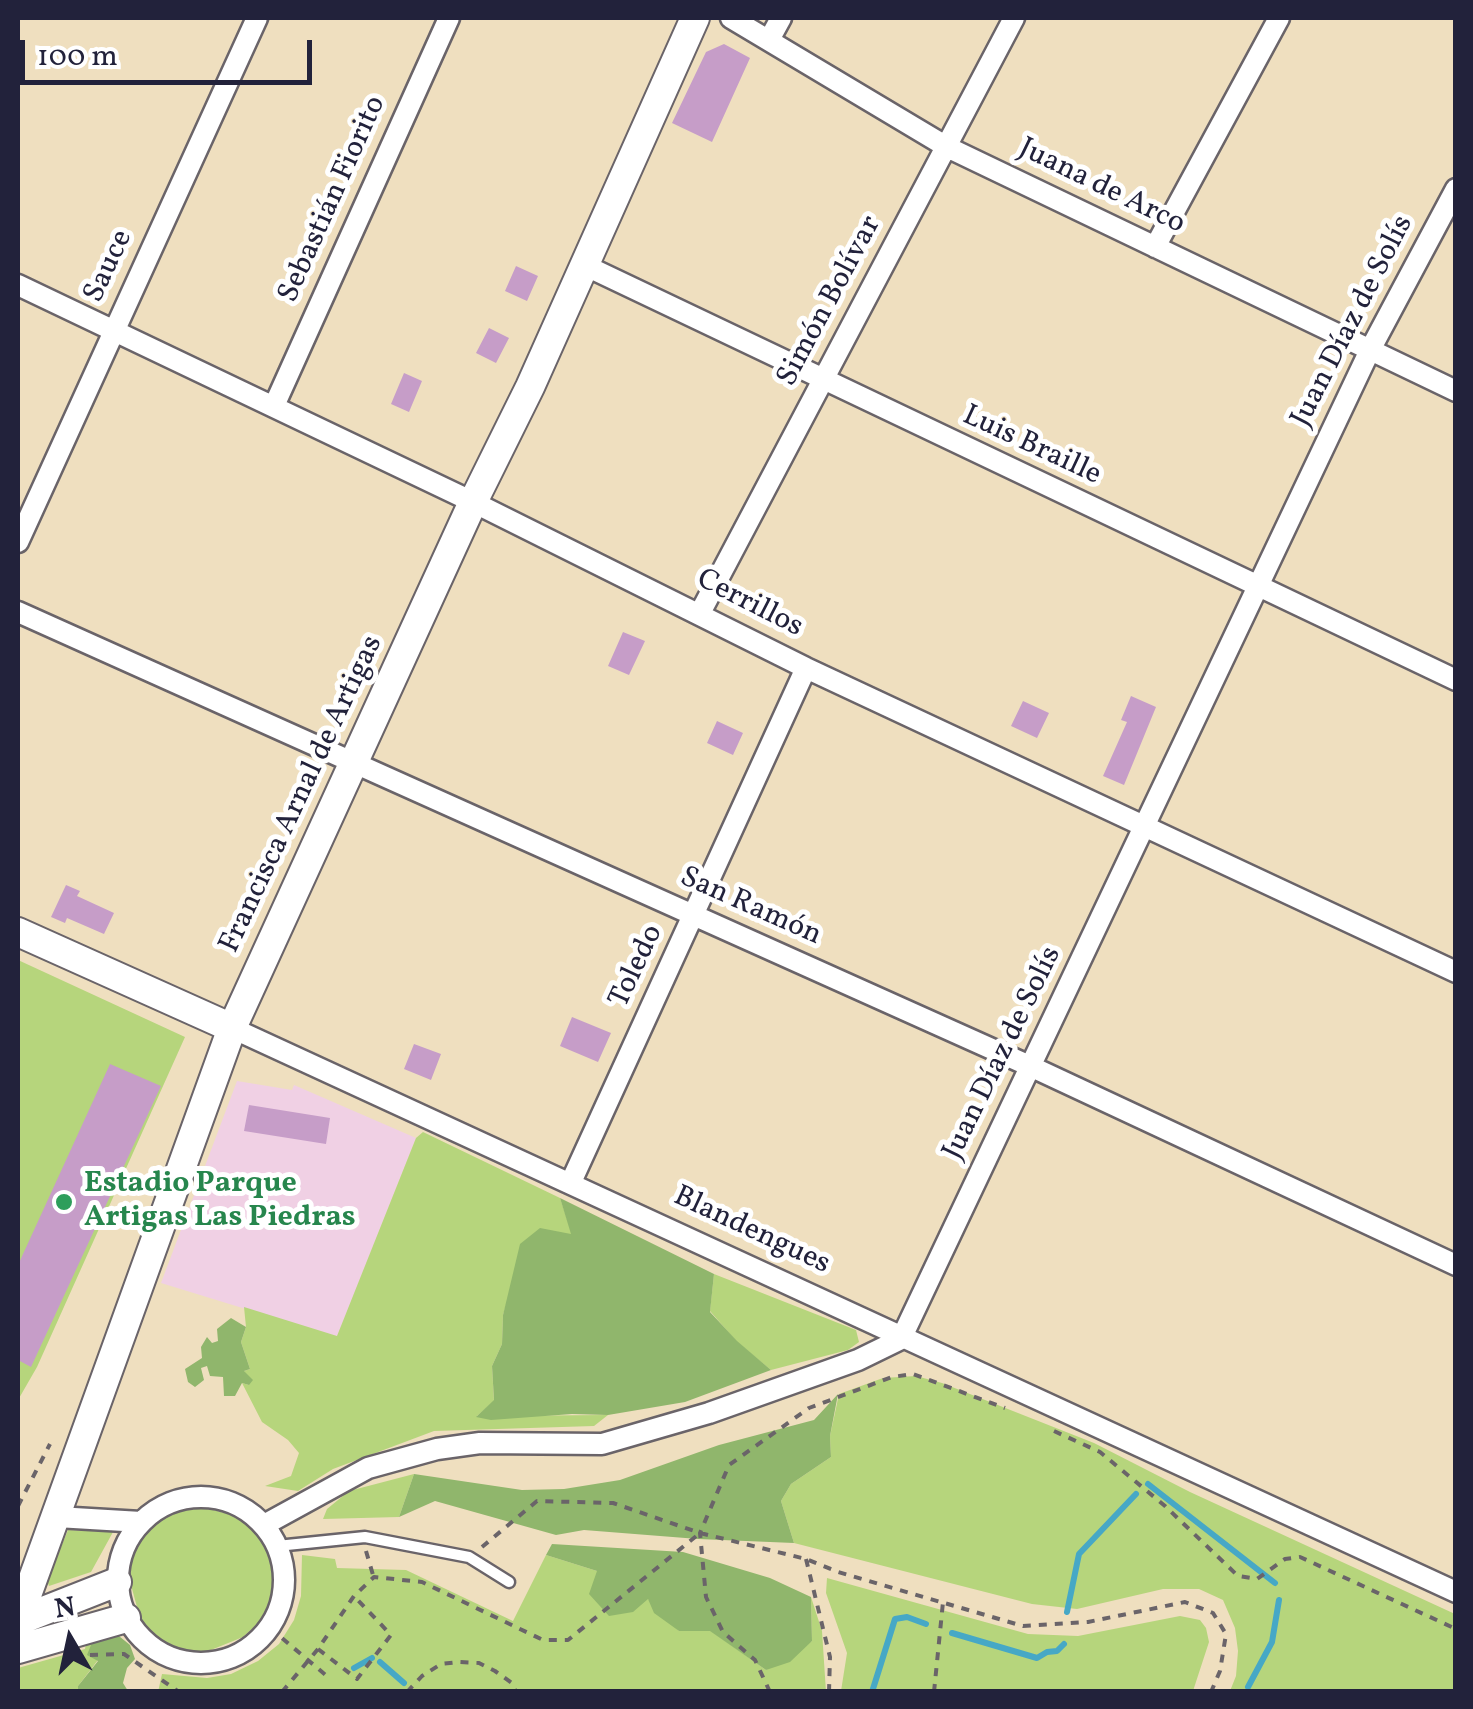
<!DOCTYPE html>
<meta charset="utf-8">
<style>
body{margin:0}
#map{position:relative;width:1473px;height:1709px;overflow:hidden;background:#efdfbf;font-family:Vollkorn,serif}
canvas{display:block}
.frame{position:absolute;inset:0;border:20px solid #22223b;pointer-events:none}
.north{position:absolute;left:20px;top:1589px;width:100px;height:100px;-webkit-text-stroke:8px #fff;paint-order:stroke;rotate:351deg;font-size:28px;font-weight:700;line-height:40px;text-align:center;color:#22223b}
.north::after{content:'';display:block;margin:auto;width:35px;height:45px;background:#22223b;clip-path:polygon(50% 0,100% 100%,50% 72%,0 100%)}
.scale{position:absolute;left:20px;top:40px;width:292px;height:45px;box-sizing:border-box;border:5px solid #22223b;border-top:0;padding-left:12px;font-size:30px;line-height:35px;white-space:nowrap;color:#22223b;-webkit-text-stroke:8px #fff;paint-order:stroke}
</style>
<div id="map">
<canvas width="1473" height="1709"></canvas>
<div class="frame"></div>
<div class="north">N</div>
<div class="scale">100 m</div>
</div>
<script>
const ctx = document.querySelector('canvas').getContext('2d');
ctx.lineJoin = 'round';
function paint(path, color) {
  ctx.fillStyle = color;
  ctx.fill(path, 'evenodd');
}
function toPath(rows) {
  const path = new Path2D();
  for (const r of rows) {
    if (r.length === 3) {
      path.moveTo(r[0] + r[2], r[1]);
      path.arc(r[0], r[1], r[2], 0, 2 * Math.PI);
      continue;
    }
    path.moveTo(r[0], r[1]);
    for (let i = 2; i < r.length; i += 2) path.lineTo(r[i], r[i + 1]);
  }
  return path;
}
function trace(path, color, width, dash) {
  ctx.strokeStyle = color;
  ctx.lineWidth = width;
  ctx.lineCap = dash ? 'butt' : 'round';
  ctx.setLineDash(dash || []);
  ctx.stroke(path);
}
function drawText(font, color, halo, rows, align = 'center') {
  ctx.font = font + ' Vollkorn,serif';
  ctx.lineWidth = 10;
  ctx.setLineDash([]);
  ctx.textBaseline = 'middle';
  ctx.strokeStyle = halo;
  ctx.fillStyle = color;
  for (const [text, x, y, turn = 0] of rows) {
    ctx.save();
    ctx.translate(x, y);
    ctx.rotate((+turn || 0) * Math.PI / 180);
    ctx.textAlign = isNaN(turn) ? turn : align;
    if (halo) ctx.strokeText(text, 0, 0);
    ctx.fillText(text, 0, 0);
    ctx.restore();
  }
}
paint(toPath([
 [237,1081,292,1090,294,1085,416,1138,337,1337,161,1283]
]), '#f0d0e4');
paint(toPath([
 [18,960,185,1037,37,1367,18,1400],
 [423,1132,560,1198,572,1234,512,1285,503,1315,502,1344,492,1366,494,1401,477,1416,608,1415,594,1426,434,1431,333,1469,298,1491,265,1486,291,1476,299,1453,288,1440,262,1422,242,1383,249,1385,244,1371,250,1369,241,1342,246,1327,244,1307,337,1336,416,1138],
 [714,1274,856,1330,859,1342,848,1350,771,1370,737,1342,710,1311],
 [916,1376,942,1383,1094,1443,1190,1492,1455,1614,1455,1691,1230,1691,1236,1676,1238,1651,1235,1628,1223,1600,1199,1589,1163,1589,1077,1609,1032,1604,794,1543,781,1501,791,1484,831,1457,830,1436,839,1394,883,1378],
 [414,1474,399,1517,323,1519,327,1509,349,1491],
 [206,1508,239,1517,266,1541,272,1556,277,1587,267,1615,243,1637,206,1652,187,1653,171,1649,145,1636,126,1567,136,1539,154,1521,185,1510],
 [68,1530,113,1532,91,1572,49,1586,47,1581],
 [302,1555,335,1559,337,1568,406,1570,513,1621,546,1555,597,1571,648,1599,679,1631,710,1630,766,1670,812,1641,811,1597,822,1631,826,1692,158,1692,162,1674,207,1678,231,1674,258,1661,279,1644,294,1620,301,1596],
 [827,1578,1028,1634,1078,1636,1180,1616,1200,1620,1206,1628,1209,1642,1193,1691,841,1691,847,1653,826,1593],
 [98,1632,98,1660,78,1686,78,1691,18,1692,18,1668,85,1649,88,1635]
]), '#b6d57c');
paint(toPath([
 [560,1198,714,1274,710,1312,737,1341,771,1370,685,1402,608,1415,572,1414,491,1420,476,1417,494,1400,492,1366,502,1344,503,1315,520,1244,540,1228,571,1234],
 [231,1318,246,1327,241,1342,250,1369,244,1371,253,1380,249,1385,242,1383,235,1396,224,1396,223,1377,210,1376,207,1366,201,1368,204,1380,195,1387,188,1382,185,1369,202,1358,201,1347,207,1337,212,1343,218,1341,217,1329],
 [838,1394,830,1436,831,1457,791,1484,781,1501,794,1543,698,1539,584,1530,556,1535,435,1501,399,1517,414,1474,522,1490,564,1489,620,1480,719,1445,814,1420],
 [552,1544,683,1552,770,1578,811,1597,812,1641,790,1662,766,1670,710,1631,679,1631,654,1613,648,1599,633,1612,609,1616,589,1594,597,1571,546,1555],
 [114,1632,130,1645,135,1659,127,1668,123,1683,128,1691,78,1691,78,1686,98,1661,87,1655,93,1640]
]), '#90b66c');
trace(toPath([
 [1148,1484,1275,1583],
 [1067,1612,1079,1554,1136,1494],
 [952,1633,1037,1658,1047,1652,1057,1651,1064,1644],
 [380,1662,404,1683],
 [354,1668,372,1658],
 [1248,1687,1272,1642,1279,1600],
 [872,1692,895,1619,907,1617,926,1624]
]), '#46a8c6', 6);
paint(toPath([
 [724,44,750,58,712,142,672,123,706,52],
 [516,266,538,276,527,301,505,291],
 [489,328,509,338,496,363,476,353],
 [404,373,422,381,409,412,391,404],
 [623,632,645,641,629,675,608,666],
 [1131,696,1156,707,1124,785,1103,776,1127,722,1121,720],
 [1023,701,1049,713,1037,738,1011,726],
 [717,721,743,733,733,755,707,743],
 [66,885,80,891,77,896,114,913,104,934,67,918,65,923,51,917],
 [572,1017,611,1033,598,1062,560,1046],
 [414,1044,441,1054,431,1080,404,1069],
 [110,1064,161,1086,31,1367,18,1360,18,1265],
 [249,1105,330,1118,326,1144,244,1131]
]), '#c69dc8');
const service = toPath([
 [277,1546,365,1537,469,1557,509,1582]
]);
const minor = toPath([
 [731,18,947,147,1456,391],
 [769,40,781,18],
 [1155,247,1279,18],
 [582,264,1456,680],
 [18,285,473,502,806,668,1456,972],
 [274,406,449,18],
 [18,542,257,18],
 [18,612,1032,1067,1456,1265],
 [700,613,1014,18],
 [232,1028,1456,1592],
 [571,1182,806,668],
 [201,1580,83],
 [57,1517,141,1522],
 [264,1525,368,1468,437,1449,480,1443,602,1444,709,1413,858,1360,901,1339,1370,350,1456,189]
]);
const tertiary = toPath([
 [18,932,232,1028],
 [18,1620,232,1028,473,502,530,387,695,18],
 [18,1621,117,1582],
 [18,1649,126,1618]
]);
trace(service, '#6a6469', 15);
trace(minor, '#6a6469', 25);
trace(tertiary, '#6a6469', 32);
trace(toPath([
 [1054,1431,1100,1452,1165,1506,1238,1576,1257,1579,1285,1559,1300,1557,1456,1629],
 [18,1506,50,1444],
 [482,1547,537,1501,613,1503,700,1533,806,1559,838,1572,1023,1626,1088,1622,1185,1602,1213,1613,1226,1634,1220,1671,1211,1692],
 [366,1551,373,1575],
 [806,1559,830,1657,829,1692],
 [270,1628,328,1677],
 [318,1649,357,1679,391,1635,354,1596],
 [90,1655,124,1654,179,1692],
 [282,1692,318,1649,354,1596,374,1577,422,1582,543,1640,568,1640,700,1533],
 [407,1692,422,1676,441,1664,459,1662,479,1663,495,1671,512,1683,516,1692],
 [770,1692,755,1660,723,1632,706,1597,700,1533,729,1465,809,1408,892,1377,913,1374,1005,1408],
 [934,1692,943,1602]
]), '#6a6469', 4, [8, 8]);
trace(service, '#fff', 10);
trace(minor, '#fff', 20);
trace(tertiary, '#fff', 28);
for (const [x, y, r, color] of [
 [64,1202,10,"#2e9e5b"]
]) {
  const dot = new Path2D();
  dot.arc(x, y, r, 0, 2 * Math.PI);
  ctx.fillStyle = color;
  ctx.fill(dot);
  trace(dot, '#fff', 4);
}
drawText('30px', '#22223b', '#fff', [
 ["Juana de Arco",1101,188,26],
 ["Sebastián Fiorito",334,200,-66],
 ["Sauce",110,267,-65],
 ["Simón Bolívar",831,302,-62],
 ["Juan Díaz de Solís",1354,322,-63],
 ["Luis Braille",1031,447,25],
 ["Cerrillos",749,605,27],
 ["Francisca Arnal de Artigas",303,795,-65],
 ["San Ramón",750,908,24],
 ["Toledo",638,967,-65],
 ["Juan Díaz de Solís",1004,1054,-64],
 ["Blandengues",751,1232,25]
]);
drawText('bold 30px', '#27864d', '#fff', [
 ["Estadio Parque",84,1185],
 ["Artigas Las Piedras",84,1219]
], 'left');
</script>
